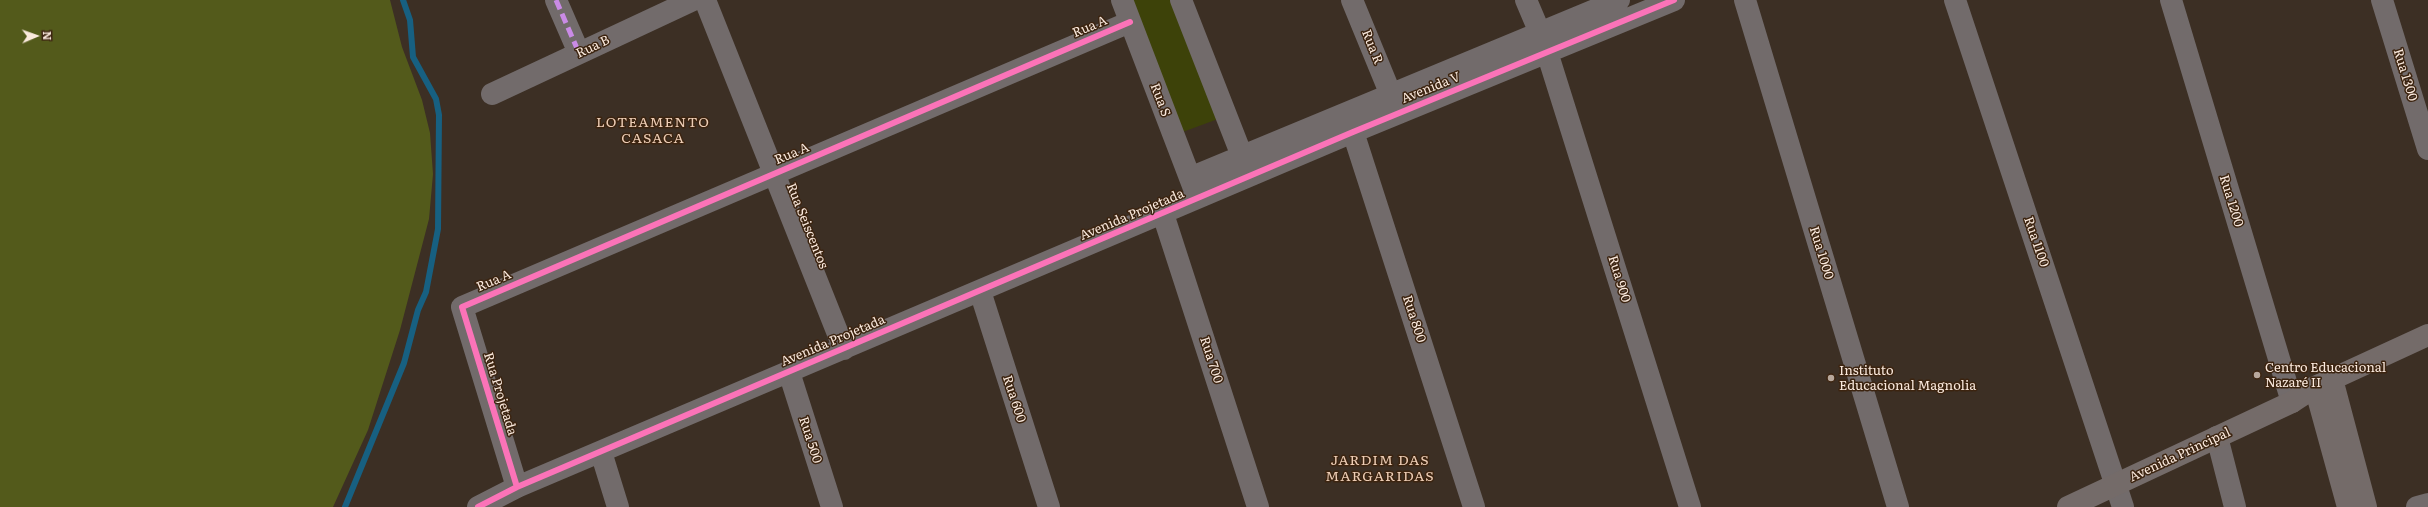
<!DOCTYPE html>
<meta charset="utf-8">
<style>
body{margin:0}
#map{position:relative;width:2428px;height:507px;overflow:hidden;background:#3c2f24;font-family:Literata,serif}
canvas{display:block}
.north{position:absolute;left:16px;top:16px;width:40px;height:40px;-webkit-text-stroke:3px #3c2410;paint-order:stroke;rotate:88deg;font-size:11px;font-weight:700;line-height:16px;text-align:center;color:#fae9dd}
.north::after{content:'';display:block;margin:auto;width:14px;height:18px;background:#fae9dd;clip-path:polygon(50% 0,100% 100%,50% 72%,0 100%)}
</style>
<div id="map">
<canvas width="2428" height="507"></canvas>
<div class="north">N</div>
</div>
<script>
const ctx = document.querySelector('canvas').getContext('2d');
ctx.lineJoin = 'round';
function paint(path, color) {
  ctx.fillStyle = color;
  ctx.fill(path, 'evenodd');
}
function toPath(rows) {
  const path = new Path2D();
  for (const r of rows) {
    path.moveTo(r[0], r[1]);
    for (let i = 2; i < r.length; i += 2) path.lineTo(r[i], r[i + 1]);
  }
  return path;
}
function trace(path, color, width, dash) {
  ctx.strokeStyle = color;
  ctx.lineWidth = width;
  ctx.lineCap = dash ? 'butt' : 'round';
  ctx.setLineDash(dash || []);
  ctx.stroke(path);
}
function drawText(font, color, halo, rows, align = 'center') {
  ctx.font = font + ' Literata,serif';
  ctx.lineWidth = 3;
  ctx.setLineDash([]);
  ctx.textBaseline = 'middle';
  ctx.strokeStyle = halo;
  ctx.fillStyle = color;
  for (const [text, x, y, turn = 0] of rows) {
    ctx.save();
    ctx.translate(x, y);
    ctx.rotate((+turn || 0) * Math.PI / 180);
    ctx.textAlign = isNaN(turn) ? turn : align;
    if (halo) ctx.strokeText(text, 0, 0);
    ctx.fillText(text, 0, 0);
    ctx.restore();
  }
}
paint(toPath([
 [1129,0,1171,0,1218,119,1180,133]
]), '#3d4209');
paint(toPath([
 [0,0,390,0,402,47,422,100,430,133,433,174,429,219,400,330,368,430,333,507,0,507]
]), '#535a1b');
trace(toPath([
 [345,507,404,363,418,310,426,292,438,229,439,115,436,99,413,57,410,20,403,0]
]), '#176081', 6);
trace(toPath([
 [556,0,579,53],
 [705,0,844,349],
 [1122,0,1195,191],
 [1181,0,1242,156],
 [1352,0,1391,95],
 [1526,0,1540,33],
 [1745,0,1898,507],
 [1955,0,2123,507],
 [2171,0,2292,402],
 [2382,0,2428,149],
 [1547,52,1690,507],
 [492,94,693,0],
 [1353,132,1474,507],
 [1190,178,1619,0],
 [1163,214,1258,507],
 [980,291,1049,507],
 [789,372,832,507],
 [2217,437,2235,507],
 [601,452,618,507],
 [517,487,462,307,1130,22],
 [478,507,517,487,1353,132,1674,0],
 [2417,507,2428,504]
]), '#726b6b', 22);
trace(toPath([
 [2332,379,2366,507],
 [2315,387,2348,507],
 [2068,507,2292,402,2315,387,2428,335]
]), '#746b69', 22);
trace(toPath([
 [556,0,579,53]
]), '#ca8be6', 5, [10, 5]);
trace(toPath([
 [517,487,462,307,1130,22],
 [478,507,517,487,1353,132,1674,0]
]), '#fb73b8', 6);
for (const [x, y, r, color] of [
 [2257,375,4,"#b8a89c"],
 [1831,378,4,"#b8a89c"]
]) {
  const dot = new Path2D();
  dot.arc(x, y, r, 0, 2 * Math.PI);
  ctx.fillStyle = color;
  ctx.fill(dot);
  trace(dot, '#3c2410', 1.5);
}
drawText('13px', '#fae9dd', '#3c2410', [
 ["Rua A",1090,27,-23],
 ["Rua B",593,47,-25],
 ["Rua R",1372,47,68],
 ["Rua 1300",2405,75,73],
 ["Avenida V",1431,88,-22],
 ["Rua S",1160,100,69],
 ["Rua A",792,154,-23],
 ["Rua 1200",2231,201,73],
 ["Avenida Projetada",1132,215,-23],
 ["Rua Seiscentos",807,226,68],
 ["Rua 1100",2036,242,71],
 ["Rua 1000",1821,253,73],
 ["Rua 900",1619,279,73],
 ["Rua A",494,281,-23],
 ["Rua 800",1414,319,72],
 ["Avenida Projetada",833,341,-23],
 ["Rua 700",1211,360,72],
 ["Rua Projetada",500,394,73],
 ["Rua 600",1014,399,72],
 ["Rua 500",810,440,72],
 ["Avenida Principal",2180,455,-25]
]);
drawText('13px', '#fae9dd', '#3c2410', [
 ["Centro Educacional",2265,368],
 ["Nazaré II",2265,383],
 ["Instituto",1839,371],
 ["Educacional Magnolia",1839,386]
], 'left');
ctx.letterSpacing = '1px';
drawText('14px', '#eeceb6', '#3c2410', [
 ["LOTEAMENTO",653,123],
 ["CASACA",653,139],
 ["JARDIM DAS",1380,461],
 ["MARGARIDAS",1380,477]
]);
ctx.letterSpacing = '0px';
</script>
